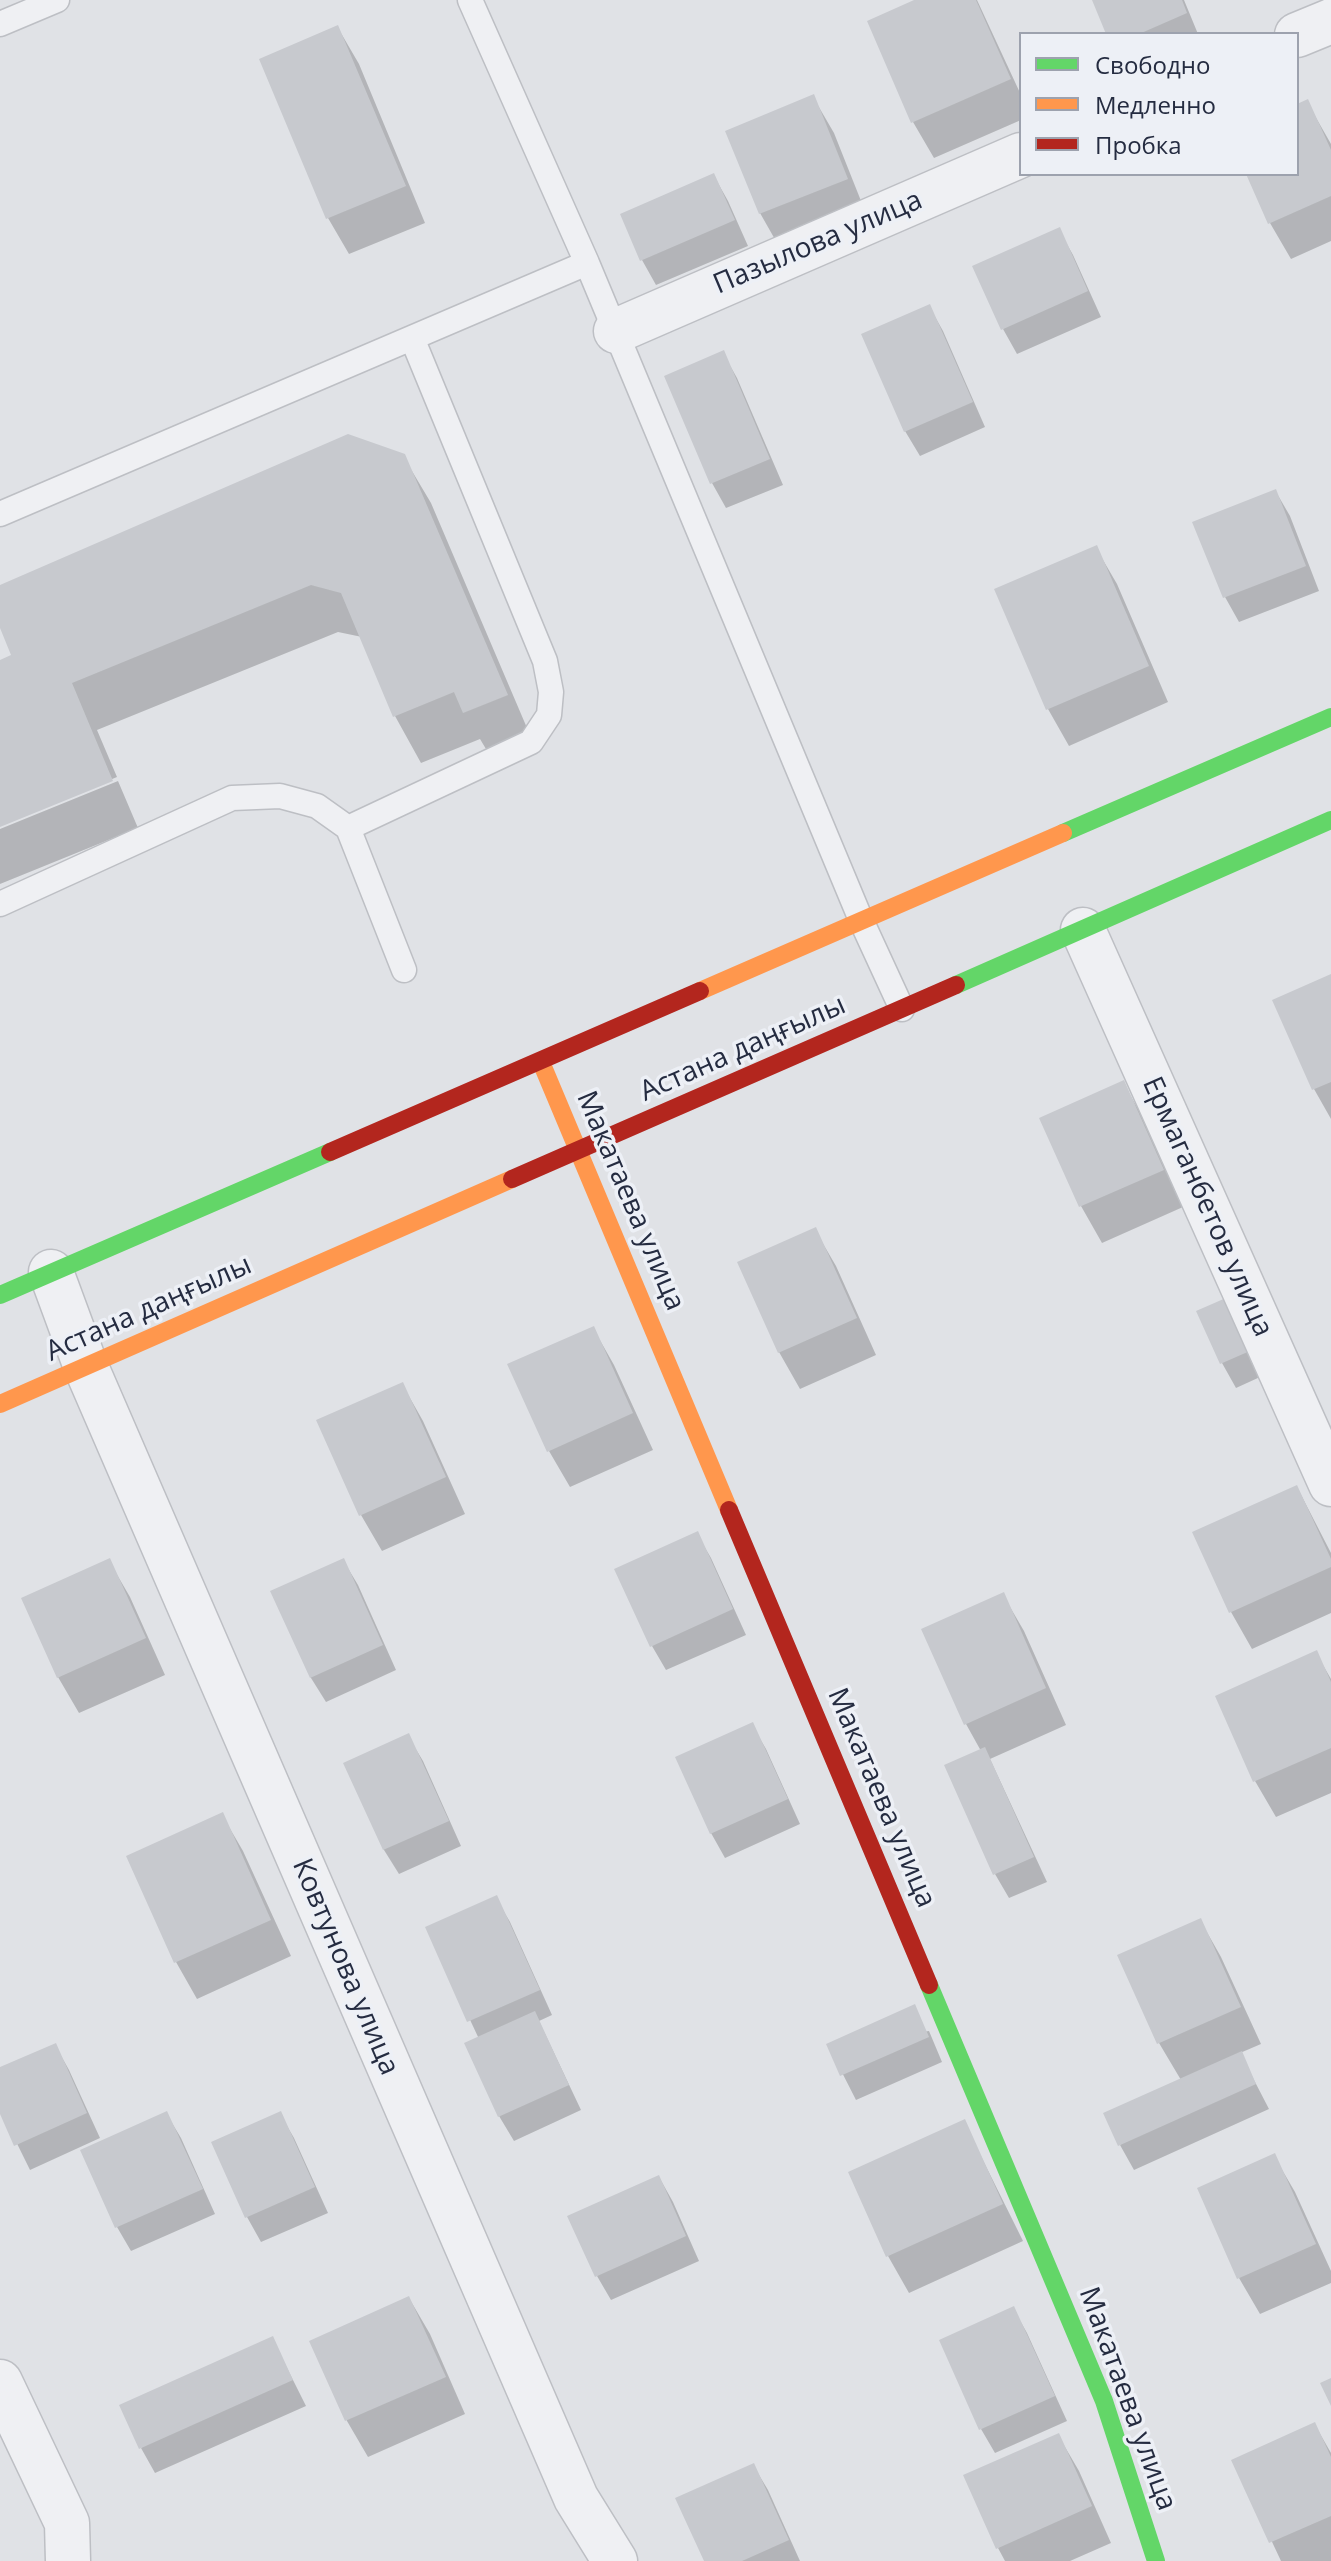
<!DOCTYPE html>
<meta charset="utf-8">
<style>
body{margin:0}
#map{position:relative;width:1331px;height:2561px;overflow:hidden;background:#e0e2e6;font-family:"Open Sans",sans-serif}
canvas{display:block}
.legend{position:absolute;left:1019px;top:32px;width:280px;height:144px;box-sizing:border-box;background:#edf0f6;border:2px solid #9da2ae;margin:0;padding:10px 14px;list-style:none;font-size:24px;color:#252c41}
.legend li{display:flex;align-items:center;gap:16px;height:40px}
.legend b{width:40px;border:2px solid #9da2ae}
</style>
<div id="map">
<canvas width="1331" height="2561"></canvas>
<ul class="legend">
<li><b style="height:10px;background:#63d668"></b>Свободно</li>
<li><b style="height:10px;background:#ff974d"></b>Медленно</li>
<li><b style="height:10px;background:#b3261e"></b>Пробка</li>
</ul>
</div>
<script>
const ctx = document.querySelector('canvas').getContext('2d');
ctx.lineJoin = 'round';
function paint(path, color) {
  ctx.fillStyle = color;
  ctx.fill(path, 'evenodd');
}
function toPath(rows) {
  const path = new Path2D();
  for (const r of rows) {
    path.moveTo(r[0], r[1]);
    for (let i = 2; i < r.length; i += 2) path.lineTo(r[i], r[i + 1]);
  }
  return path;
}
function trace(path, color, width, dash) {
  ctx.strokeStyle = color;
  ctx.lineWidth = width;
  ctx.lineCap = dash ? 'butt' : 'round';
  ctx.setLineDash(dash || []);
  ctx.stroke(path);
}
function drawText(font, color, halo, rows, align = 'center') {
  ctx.font = font + ' "Open Sans",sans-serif';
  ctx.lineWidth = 7;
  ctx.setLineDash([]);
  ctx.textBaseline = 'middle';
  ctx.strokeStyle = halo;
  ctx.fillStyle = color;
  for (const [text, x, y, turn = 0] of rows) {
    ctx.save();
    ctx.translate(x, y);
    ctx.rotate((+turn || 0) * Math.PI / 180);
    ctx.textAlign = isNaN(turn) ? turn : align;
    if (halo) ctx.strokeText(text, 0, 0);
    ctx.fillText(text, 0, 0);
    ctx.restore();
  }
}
paint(toPath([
 [919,0,977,0,1021,95,1021,120,934,158,913,122],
 [1094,0,1184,0,1198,34,1109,34],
 [338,28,359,64,425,223,349,254,328,218],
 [813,97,834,133,867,216,781,250,760,213,728,132],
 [1307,102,1331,144,1331,241,1291,259,1270,223,1248,174,1297,174,1297,106],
 [714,176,728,201,748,246,656,285,642,260,623,215],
 [1059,230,1073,255,1101,317,1017,354,1003,329],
 [929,306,943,331,985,427,920,456,905,431],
 [723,353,737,378,783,485,726,508,712,483,667,377],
 [403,456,431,503,533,742,492,759,480,739,421,763,395,716,362,637,338,632,97,730,117,777,0,825,0,662,14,656,0,622,0,587],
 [1276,492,1290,516,1319,591,1239,622,1225,597,1195,523],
 [1096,548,1117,584,1168,702,1069,746,1048,709,996,590],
 [118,781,138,828,0,884,0,829],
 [1331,976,1331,1119,1314,1089],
 [1123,1083,1144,1119,1183,1207,1102,1243,1081,1206,1042,1119],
 [815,1230,836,1266,876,1355,800,1389,779,1352],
 [1234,1296,1271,1372,1236,1388,1222,1363],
 [593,1328,614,1365,653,1450,570,1487,549,1451],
 [402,1384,423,1421,465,1514,382,1551,361,1515],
 [1297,1487,1331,1553,1331,1613,1252,1649,1231,1612,1195,1533],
 [697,1534,711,1558,746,1635,666,1670,652,1646],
 [343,1560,358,1585,396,1670,326,1702,311,1678,273,1592],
 [109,1561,130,1597,165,1675,79,1713,58,1677],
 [1003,1595,1024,1631,1066,1725,990,1759,1047,1882,1009,1898,995,1874,981,1751,966,1724],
 [1316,1653,1331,1679,1331,1793,1276,1817,1255,1781],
 [752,1725,766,1749,800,1824,725,1858,711,1833],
 [408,1736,423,1761,461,1846,399,1874,384,1850,346,1764],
 [222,1815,243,1851,291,1956,197,1999,176,1962],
 [496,1898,510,1922,552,2015,539,2021,581,2110,514,2141,499,2116,479,2039,427,1928],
 [1200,1920,1221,1957,1261,2044,1240,2053,1269,2109,1134,2170,1120,2145,1181,2080,1159,2043,1120,1956],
 [929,2031,942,2062,856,2100,828,2045],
 [55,2045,69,2070,100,2138,30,2170,0,2109,0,2069],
 [166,2113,181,2138,215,2214,131,2251,117,2227],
 [280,2114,294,2138,328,2213,261,2242,247,2217,214,2143],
 [964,2122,1023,2241,909,2293,888,2256,850,2173],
 [1274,2156,1295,2192,1331,2271,1331,2283,1260,2314,1239,2278],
 [659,2177,673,2202,699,2261,611,2300,597,2276],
 [409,2298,430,2334,465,2414,368,2457,347,2421,312,2342],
 [1013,2308,1027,2333,1067,2421,995,2453,981,2429],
 [272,2338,306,2406,155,2473,141,2448],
 [1315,2425,1331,2453,1331,2561,1281,2561,1234,2461],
 [1058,2435,1079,2471,1111,2543,1070,2561,1005,2561,998,2548],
 [753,2465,768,2490,800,2561,706,2561]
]), '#0003');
paint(toPath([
 [914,0,976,0,1011,79,911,123,867,21],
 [1092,0,1182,0,1187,13,1139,34,1106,34],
 [338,25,406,186,326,219,259,59],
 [814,94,848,179,759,214,725,131],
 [1308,99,1331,150,1331,196,1268,224,1246,174,1297,174,1297,104],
 [714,173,735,220,640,261,620,214],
 [1060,227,1088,291,1001,330,972,266],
 [930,304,973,402,904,432,861,334],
 [724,350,770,459,710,484,664,376],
 [348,434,405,454,508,695,463,713,454,692,393,717,341,593,311,585,72,683,113,781,0,827,0,660,11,655,0,628,0,585],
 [1276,489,1306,566,1223,598,1192,522],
 [1097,545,1149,666,1046,710,994,589],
 [1331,974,1331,1082,1312,1090,1272,1000],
 [1124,1080,1164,1170,1079,1207,1039,1118],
 [816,1227,857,1318,778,1353,737,1262],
 [1235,1294,1259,1347,1220,1364,1196,1311],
 [594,1326,633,1413,547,1452,507,1364],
 [403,1382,446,1477,359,1516,316,1420],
 [1297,1485,1331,1559,1331,1567,1229,1613,1192,1532],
 [698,1531,733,1609,650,1647,614,1569],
 [110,1558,146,1638,57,1678,21,1598],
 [344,1558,383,1645,310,1678,270,1591],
 [1004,1592,1046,1688,964,1725,921,1629],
 [1317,1650,1331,1682,1331,1748,1253,1782,1215,1696],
 [753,1722,788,1799,710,1834,675,1757],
 [409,1733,449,1821,383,1850,343,1763],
 [985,1747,1034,1857,993,1875,944,1765],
 [223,1812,271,1920,174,1963,126,1856],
 [497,1895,540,1990,467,2022,425,1927],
 [1201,1918,1241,2007,1157,2044,1117,1955],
 [915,2004,929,2037,840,2076,826,2044],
 [535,2011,569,2085,498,2117,464,2043],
 [56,2043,87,2113,14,2146,0,2114,0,2067],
 [1242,2051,1256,2084,1118,2146,1103,2113],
 [167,2111,203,2189,115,2228,80,2150],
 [281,2111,315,2187,245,2218,211,2142],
 [965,2119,1003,2204,886,2257,848,2172],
 [1275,2153,1316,2244,1237,2279,1197,2188],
 [659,2175,686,2236,595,2277,567,2216],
 [409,2296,446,2377,345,2421,309,2341],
 [1014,2306,1055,2396,979,2430,939,2340],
 [273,2336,293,2380,139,2449,119,2405],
 [1331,2378,1331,2406,1320,2383],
 [1315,2422,1331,2457,1331,2516,1269,2543,1231,2460],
 [1059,2433,1092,2506,996,2549,963,2475],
 [754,2463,789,2540,742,2561,704,2561,675,2498]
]), '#c7c9ce');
const lane = toPath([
 [470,0,587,263,861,920,902,1009],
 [0,24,57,0],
 [0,514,587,263],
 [348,828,531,742,549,715,551,692,545,661,412,338],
 [0,904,232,798,280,796,317,806,348,828,404,970]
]);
const street = toPath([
 [1297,35,1331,21],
 [616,331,1021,155],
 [1083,930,1331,1484],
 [51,1272,86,1367,576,2498,615,2561],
 [0,2382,67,2523,68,2561]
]);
trace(lane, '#bdbfc4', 27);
trace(street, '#bdbfc4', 47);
trace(lane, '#eff0f3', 24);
trace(street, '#eff0f3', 44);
trace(toPath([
 [1063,833,1331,717],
 [956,985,1331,820],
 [0,1295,330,1152],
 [929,1985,1104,2401,1156,2561]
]), '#63d668', 18);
trace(toPath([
 [700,991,1063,833],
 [541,1062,729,1510],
 [0,1404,512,1179]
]), '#ff974d', 18);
trace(toPath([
 [330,1152,700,991],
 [512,1179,956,985],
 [729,1510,929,1985]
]), '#b3261e', 18);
drawText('28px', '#252c41', '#edf0f6', [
 ["Пазылова улица",818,243,-23],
 ["Астана даңғылы",743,1049,-24],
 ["Макатаева улица",630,1201,67],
 ["Ермаганбетов улица",1207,1207,66],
 ["Астана даңғылы",149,1309,-24],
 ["Макатаева улица",881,1798,67],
 ["Ковтунова улица",345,1967,67],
 ["Макатаева улица",1127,2399,70]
]);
</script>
